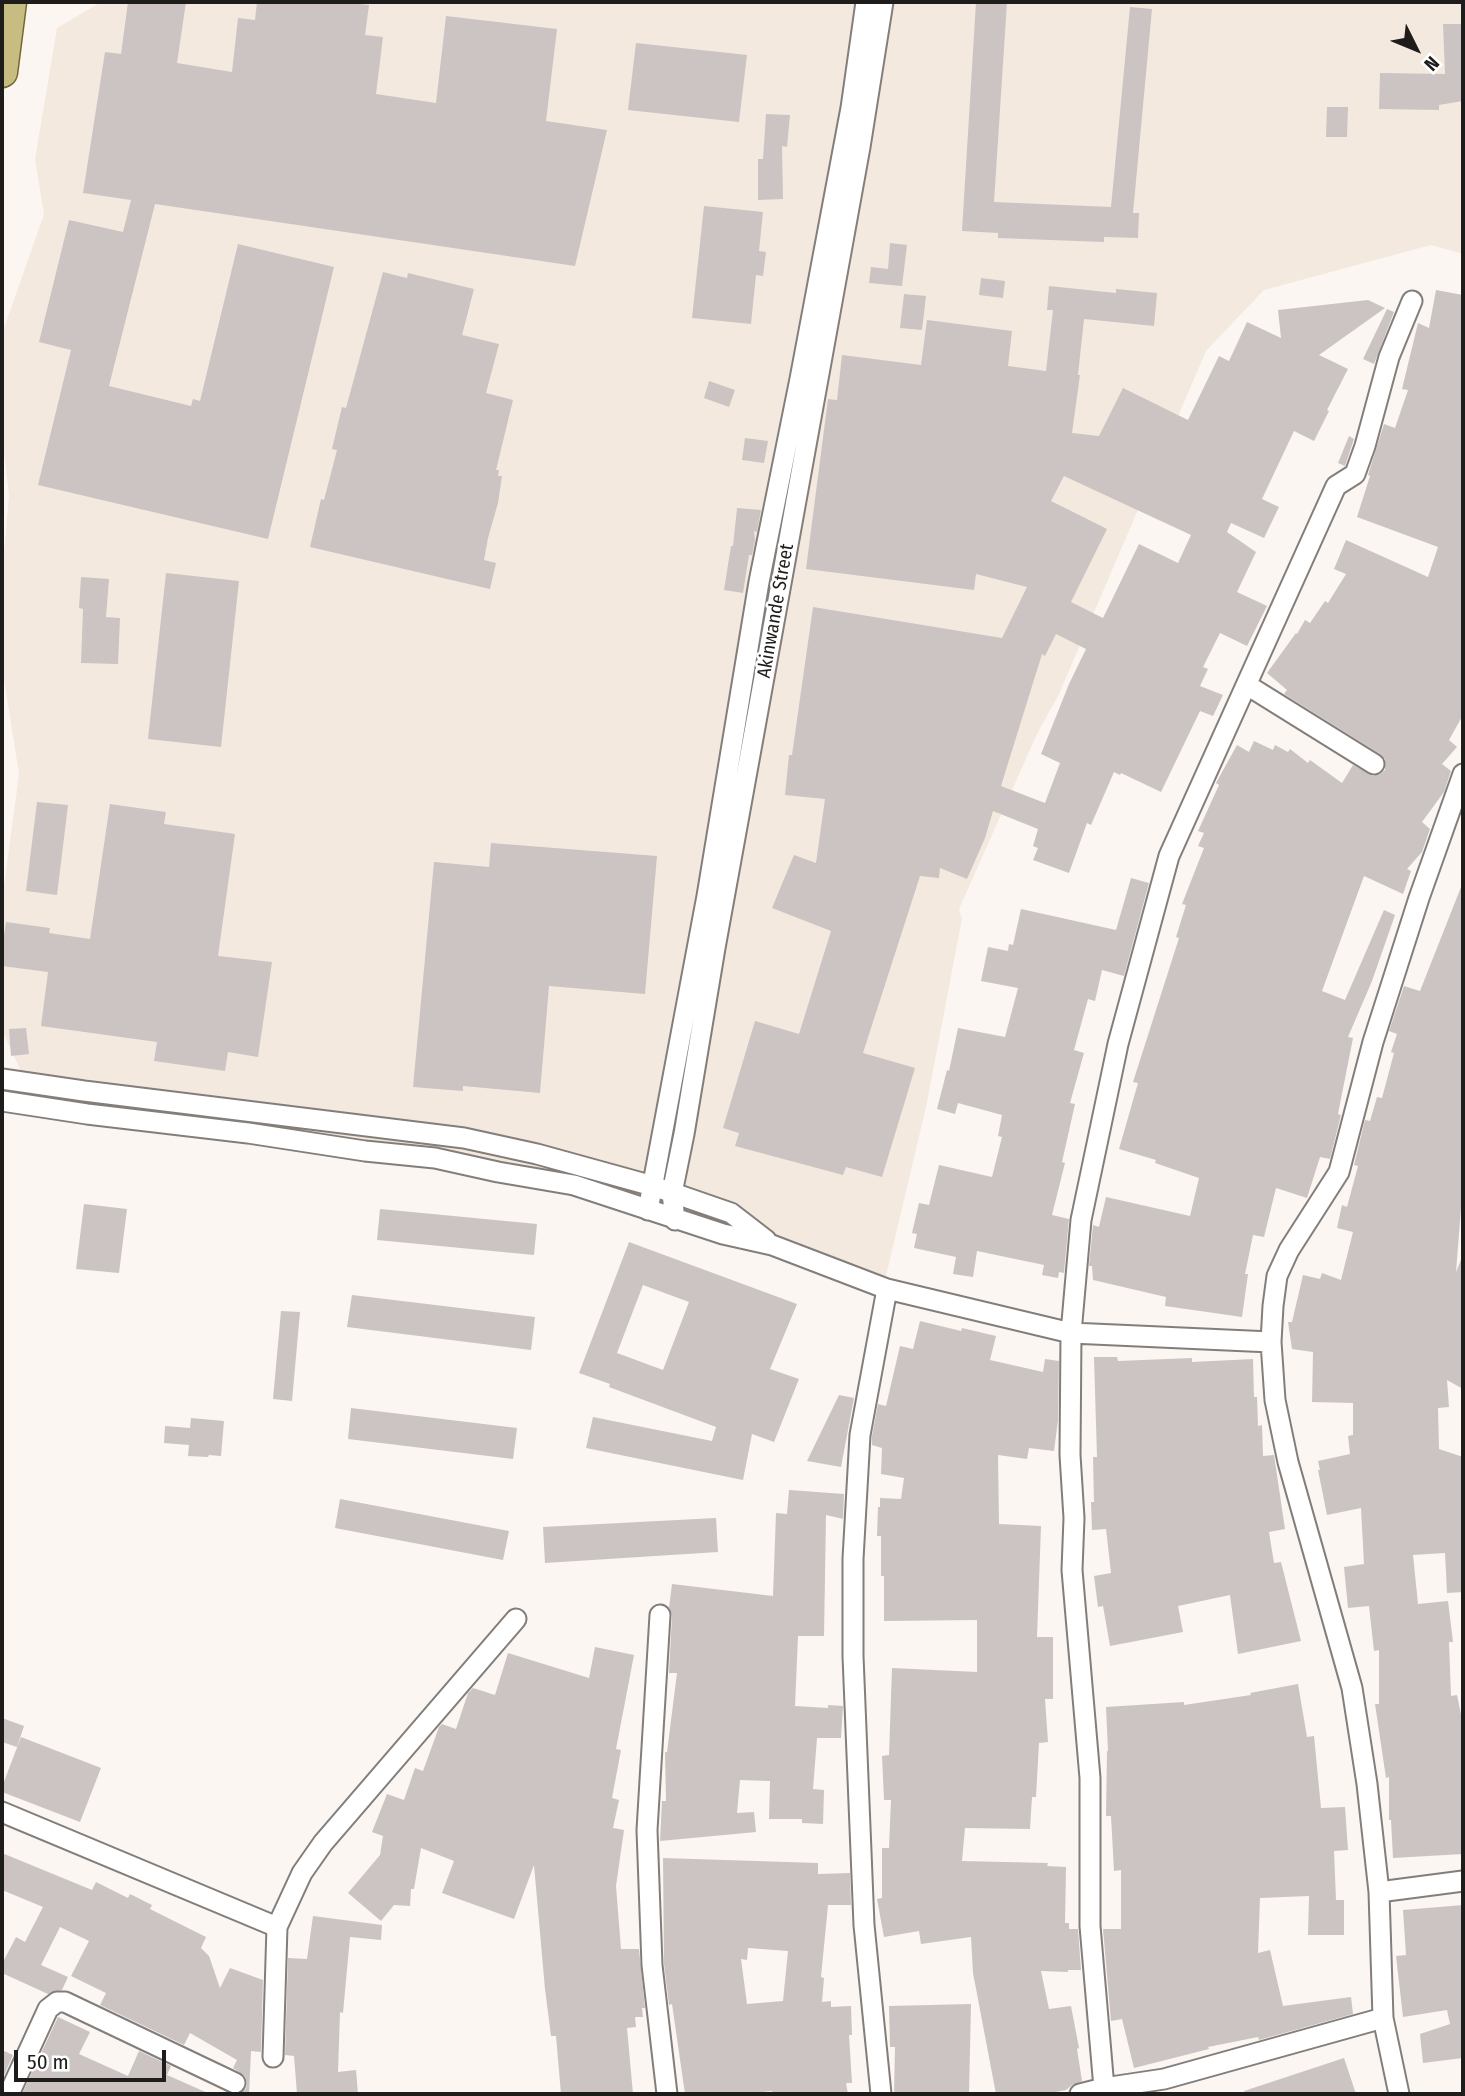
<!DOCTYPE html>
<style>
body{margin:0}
#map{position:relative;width:1465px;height:2096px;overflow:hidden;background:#fbf6f1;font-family:"Fira Sans Condensed",sans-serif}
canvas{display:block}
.frame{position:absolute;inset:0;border:4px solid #1e1d1b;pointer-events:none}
.north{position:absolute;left:1381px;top:14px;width:70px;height:70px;-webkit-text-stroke:5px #fff;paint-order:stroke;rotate:133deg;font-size:19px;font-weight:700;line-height:28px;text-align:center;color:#1e1d1b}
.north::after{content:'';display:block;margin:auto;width:24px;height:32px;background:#1e1d1b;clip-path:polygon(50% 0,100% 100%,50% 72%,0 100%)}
.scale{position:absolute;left:14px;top:2050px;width:152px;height:32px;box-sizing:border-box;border:4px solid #1e1d1b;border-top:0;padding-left:9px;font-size:21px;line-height:24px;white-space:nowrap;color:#1e1d1b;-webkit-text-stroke:5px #fff;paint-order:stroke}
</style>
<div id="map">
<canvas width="1465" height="2096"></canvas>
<div class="frame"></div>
<div class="north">N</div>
<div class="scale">50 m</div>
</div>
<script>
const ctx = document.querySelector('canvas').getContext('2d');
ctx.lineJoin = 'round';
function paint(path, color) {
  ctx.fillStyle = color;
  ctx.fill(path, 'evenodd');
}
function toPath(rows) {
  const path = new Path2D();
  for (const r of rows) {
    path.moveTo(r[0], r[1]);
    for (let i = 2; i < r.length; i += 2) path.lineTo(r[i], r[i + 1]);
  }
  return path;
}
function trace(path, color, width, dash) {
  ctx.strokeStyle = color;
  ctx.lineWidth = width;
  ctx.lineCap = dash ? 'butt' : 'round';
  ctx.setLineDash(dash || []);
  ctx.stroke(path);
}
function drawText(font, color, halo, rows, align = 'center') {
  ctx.font = font + ' "Fira Sans Condensed",sans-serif';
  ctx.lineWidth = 5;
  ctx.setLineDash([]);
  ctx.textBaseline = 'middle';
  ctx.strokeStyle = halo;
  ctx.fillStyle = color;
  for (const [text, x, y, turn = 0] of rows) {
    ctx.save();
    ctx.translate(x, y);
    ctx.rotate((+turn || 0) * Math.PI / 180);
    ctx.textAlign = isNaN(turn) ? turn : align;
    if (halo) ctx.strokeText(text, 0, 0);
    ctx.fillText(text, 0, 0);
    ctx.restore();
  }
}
paint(toPath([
 [101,2,1463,2,1463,254,1431,245,1264,290,1206,351,1059,694,1037,734,959,909,962,919,926,1107,881,1297,652,1201,34,1100,2,1030,2,901,19,774,2,666,2,576,9,496,2,435,2,334,44,214,35,159,57,28]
]), '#f4e9df');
paint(toPath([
 [128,2,186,2,177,63,232,72,238,18,255,20,257,2,342,2,369,5,365,35,383,37,376,94,436,103,446,16,557,29,546,121,607,130,575,266,155,204,109,386,191,406,193,399,200,401,238,244,334,267,268,539,38,485,71,350,39,342,69,220,123,232,131,200,83,193,105,52,121,54],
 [976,2,1007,2,994,202,1111,207,1130,7,1152,9,1133,213,1139,213,1138,238,1104,237,1104,242,998,238,998,233,962,231],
 [1443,24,1463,24,1463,101,1439,105,1439,110,1379,109,1380,73,1445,74],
 [636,43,747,55,739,122,628,110],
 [1327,107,1348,107,1347,137,1326,137],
 [766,114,790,115,787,147,782,146,783,199,758,200,758,159,763,159],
 [704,206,763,212,759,251,766,252,763,276,756,275,751,324,692,318],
 [890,243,907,245,902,286,869,283,871,267,888,269],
 [383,272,407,278,408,273,474,289,462,335,499,344,486,393,513,400,496,470,499,470,498,476,502,476,498,503,488,538,484,560,496,563,490,589,310,547,321,499,324,500,337,450,332,449,342,407,346,408],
 [981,278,1005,281,1003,298,979,295],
 [1049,286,1116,293,1116,289,1157,293,1154,326,1084,319,1078,375,1080,375,1072,433,1099,436,1123,388,1188,420,1219,356,1229,361,1247,322,1281,338,1278,310,1368,300,1385,308,1319,355,1348,369,1327,410,1329,411,1314,441,1294,431,1262,499,1279,507,1264,538,1231,523,1227,532,1256,552,1237,592,1267,606,1247,646,1220,633,1203,667,1208,669,1200,686,1223,695,1213,716,1200,711,1161,792,1121,773,1120,775,1114,772,1091,825,1087,823,1069,873,1033,860,1038,848,1033,846,1038,829,993,811,985,838,967,879,940,868,939,878,920,876,863,1053,915,1068,882,1177,846,1167,843,1175,735,1146,739,1133,723,1128,755,1021,799,1034,831,931,772,908,794,855,816,863,825,799,785,795,789,755,792,755,813,607,1002,638,1027,587,976,574,974,590,806,569,828,399,837,400,842,355,921,365,927,320,1012,331,1008,366,1046,371,1053,310,1047,310],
 [1064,476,1191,535,1178,563,1139,544,1103,618,1071,602,1107,529,1051,501],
 [1056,634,1086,649,1069,684,1041,754,1060,763,1045,803,1001,786,1042,654,1045,656],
 [1436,290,1463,295,1463,715,1449,740,1457,747,1442,764,1451,771,1444,792,1422,822,1430,829,1422,852,1407,869,1411,871,1403,894,1364,876,1322,991,1345,1000,1384,910,1395,915,1372,981,1348,1037,1353,1038,1338,1114,1341,1115,1330,1159,1320,1157,1307,1198,1276,1188,1264,1237,1253,1235,1245,1274,1248,1274,1242,1317,1165,1306,1166,1297,1093,1280,1092,1266,1089,1266,1093,1225,1099,1227,1106,1197,1190,1216,1199,1178,1155,1163,1156,1160,1119,1149,1138,1083,1133,1082,1179,938,1176,937,1186,905,1182,904,1204,848,1198,846,1204,833,1198,831,1219,785,1216,783,1237,745,1249,752,1254,741,1273,750,1275,745,1288,752,1290,749,1308,763,1310,760,1342,783,1353,765,1373,776,1380,774,1385,770,1385,759,1380,754,1284,694,1287,690,1267,673,1296,633,1297,634,1305,620,1310,623,1325,601,1328,603,1346,574,1334,569,1346,540,1428,577,1438,547,1357,517,1370,476,1368,475,1384,424,1395,428,1408,390,1402,389,1418,323,1429,328],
 [904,294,926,296,922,330,900,328],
 [1387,309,1394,312,1374,364,1363,359],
 [709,381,735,390,729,407,704,398],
 [1349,436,1354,439,1345,466,1338,463],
 [745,438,768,441,764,463,742,460],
 [737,508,761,510,757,532,754,531,755,540,752,555,749,555,743,593,724,590,731,546,733,546],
 [166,573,239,581,221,747,148,739],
 [81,577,109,579,106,617,120,618,118,664,81,663,83,609,79,608],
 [37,802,68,805,57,895,26,891],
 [110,804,166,812,164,824,235,834,218,956,272,962,258,1057,228,1052,225,1071,154,1061,157,1042,41,1026,48,972,2,966,2,949,6,922,50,928,49,933,90,939],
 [491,843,657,856,645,994,549,986,540,1093,463,1086,463,1091,413,1087,434,862,489,867],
 [1131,878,1149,883,1124,976,1102,970,1095,1001,1088,999,1074,1050,1084,1053,1070,1103,1075,1104,1062,1162,1065,1163,1052,1215,1069,1219,1064,1273,1059,1272,1058,1278,1042,1275,1044,1265,977,1251,973,1277,953,1274,956,1257,914,1248,917,1234,912,1233,919,1203,929,1205,939,1165,992,1177,1002,1137,998,1136,1002,1115,958,1103,955,1114,937,1109,947,1070,949,1071,958,1028,1005,1037,1018,988,981,981,988,947,1008,951,1009,944,1013,945,1021,909,1116,930],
 [1463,882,1463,1183,1456,1272,1463,1255,1463,1389,1447,1380,1449,1407,1438,1408,1439,1449,1463,1457,1463,1592,1447,1593,1445,1553,1413,1555,1418,1604,1448,1601,1453,1642,1449,1642,1451,1696,1457,1695,1463,1724,1463,1854,1393,1858,1391,1820,1389,1820,1389,1777,1386,1778,1375,1704,1379,1704,1379,1650,1374,1651,1369,1606,1348,1608,1344,1567,1364,1564,1361,1508,1327,1515,1318,1470,1320,1470,1318,1461,1350,1454,1348,1436,1353,1435,1353,1403,1312,1402,1313,1352,1292,1349,1288,1322,1292,1322,1303,1275,1320,1279,1322,1273,1341,1280,1353,1232,1337,1228,1342,1205,1347,1207,1358,1166,1354,1165,1365,1120,1370,1121,1377,1097,1382,1098,1394,1053,1391,1052,1397,1034,1389,1031,1404,986,1420,991],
 [26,1028,29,1054,11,1056,9,1029],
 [84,1204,127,1209,119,1273,76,1269],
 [380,1209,537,1224,534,1255,377,1240],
 [629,1242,797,1304,770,1369,799,1379,774,1442,752,1434,743,1480,586,1448,593,1417,712,1441,716,1427,609,1387,610,1384,579,1373],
 [643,1285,689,1302,663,1370,617,1353],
 [352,1295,535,1317,531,1350,347,1327],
 [281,1311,300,1312,292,1401,273,1399],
 [920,1321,961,1331,962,1328,996,1336,990,1360,1043,1372,1045,1359,1059,1361,1058,1420,1054,1451,1029,1448,1027,1459,998,1455,999,1524,1041,1526,1037,1637,1053,1637,1053,1699,1045,1699,1048,1742,1039,1743,1036,1797,1032,1797,1030,1829,965,1828,962,1861,1048,1863,1047,1866,1066,1867,1065,1923,1069,1923,1069,1929,1078,1929,1081,1970,1068,1970,1068,1972,1041,1971,1049,2009,1071,2006,1079,2048,1077,2049,1082,2081,1072,2085,1066,2090,1045,2094,996,2094,973,1973,971,1937,921,1944,919,1931,884,1937,877,1899,882,1898,882,1848,889,1848,891,1800,884,1800,882,1756,889,1755,892,1668,977,1672,977,1620,884,1621,884,1576,881,1576,881,1536,877,1536,878,1507,880,1507,880,1498,901,1499,904,1478,881,1474,882,1448,872,1445,872,1436,878,1404,886,1406,900,1346,913,1349],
 [1094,1357,1117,1357,1118,1361,1192,1358,1192,1362,1253,1359,1254,1397,1257,1397,1258,1426,1262,1425,1263,1456,1274,1455,1285,1529,1269,1532,1274,1563,1281,1562,1301,1641,1238,1654,1230,1595,1178,1606,1183,1632,1110,1646,1103,1606,1098,1607,1094,1576,1111,1573,1106,1529,1092,1530,1091,1502,1094,1502,1093,1457,1097,1457],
 [839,1395,854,1398,841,1467,807,1461],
 [351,1408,517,1428,513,1459,348,1439],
 [191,1418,224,1421,221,1456,209,1455,208,1457,188,1456,189,1445,164,1443,165,1426,190,1428],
 [789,1490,844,1494,843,1519,826,1515,824,1636,798,1636,795,1706,828,1708,828,1705,843,1706,841,1738,817,1738,813,1789,824,1790,823,1824,802,1823,802,1819,769,1819,770,1781,740,1780,737,1813,754,1812,756,1832,660,1841,662,1801,666,1801,665,1752,667,1752,677,1673,669,1673,672,1616,669,1608,672,1584,773,1596,776,1513,787,1514],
 [340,1499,509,1531,503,1560,335,1528],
 [716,1518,718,1552,545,1563,543,1527],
 [595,1647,634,1655,616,1749,621,1750,612,1798,619,1800,613,1828,624,1830,616,1886,621,1949,639,1949,645,2008,642,2008,643,2017,635,2017,636,2027,627,2028,633,2094,561,2094,556,2036,551,2036,545,1989,534,1865,514,1919,442,1893,454,1861,421,1848,414,1889,411,1889,410,1906,394,1905,381,1921,348,1893,380,1855,383,1836,372,1832,387,1794,404,1800,415,1768,423,1771,439,1727,442,1724,456,1729,468,1693,473,1688,495,1695,508,1653,589,1678],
 [1298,1684,1307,1737,1314,1736,1321,1808,1345,1807,1348,1850,1334,1851,1336,1900,1344,1900,1344,1935,1308,1935,1309,1896,1260,1898,1258,1953,1270,1950,1283,2006,1351,1997,1353,2014,1259,2040,1258,2037,1208,2047,1209,2049,1134,2068,1122,2019,1111,2021,1103,1929,1121,1929,1121,1870,1114,1871,1111,1816,1106,1816,1107,1751,1108,1751,1106,1707,1184,1702,1184,1705,1251,1695,1250,1693],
 [2,1718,24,1726,17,1747,2,1742],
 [21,1737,101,1768,80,1822,2,1792,2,1787],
 [2,1853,92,1890,96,1882,128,1898,130,1894,152,1905,150,1909,206,1937,201,1948,209,1956,220,1988,230,1968,263,1980,261,2052,251,2051,249,2094,239,2094,246,2089,247,2083,245,2076,233,2068,237,2060,190,2033,184,2045,100,2005,106,1993,71,1976,89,1941,60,1927,41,1965,68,1977,62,1990,48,1994,2,1973,2,1964,16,1937,25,1942,43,1907,2,1890],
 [663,1858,818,1863,818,1874,850,1873,851,1905,828,1905,821,1977,824,1978,822,2002,831,2001,831,2007,851,2006,852,2035,849,2035,852,2083,846,2083,848,2094,772,2094,772,2091,745,2094,685,2094,672,2004,669,2005,664,1964],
 [748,1948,788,1951,783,2001,747,2004,741,1959,747,1960],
 [1463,1905,1463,2058,1423,2063,1420,2034,1450,2024,1447,2010,1403,2017,1396,1956,1406,1955,1403,1910],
 [313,1916,382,1925,381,1940,350,1937,343,2013,340,2012,338,2072,356,2070,358,2094,297,2094,294,2056,285,2055,288,1958,307,1959],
 [971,2004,969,2094,894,2094,895,2047,890,2047,889,2006],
 [58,2017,90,2032,79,2054,128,2076,139,2051,171,2066,167,2075,210,2094,22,2094],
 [2,2050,13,2055,2,2080],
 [1344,2058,1356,2094,1245,2094,1244,2091]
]), '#cbc4c3');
const minor = toPath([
 [1247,685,1374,764],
 [2,1079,84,1091,464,1138,537,1154,653,1186,731,1213,766,1240],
 [2,1101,87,1114,248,1133,365,1151,435,1158,498,1172,574,1185,723,1234,772,1245,887,1289,1071,1333,1271,1342,1275,1400,1288,1462,1352,1688,1367,1784,1379,1892,1383,2018,1399,2094],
 [648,1210,707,896,759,582,800,379,851,108,866,2],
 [675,1220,672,1193,684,1134,715,948,860,147,883,2],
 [1271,1342,1273,1306,1277,1276,1289,1250,1339,1172,1373,1042,1419,898,1463,774],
 [660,1615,647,1830,652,1965,667,2094],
 [2,1812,277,1927],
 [1379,1892,1463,1881],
 [273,2057,277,1927,302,1873,323,1843,516,1619],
 [1104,2088,1090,1926,1090,1778,1072,1570,1074,1518,1070,1455,1071,1333,1081,1220,1118,1044,1169,856,1336,486,1355,474,1365,446,1389,357,1412,301],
 [9,2094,48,2009,57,2002,65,2002,235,2083],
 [881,2094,864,1925,853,1656,853,1559,860,1435,887,1289],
 [1080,2094,1104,2088,1164,2079,1383,2018]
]);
const primary = toPath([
 [2,72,11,2]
]);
trace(minor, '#837e7a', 23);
trace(primary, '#746828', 33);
trace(minor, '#fff', 19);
trace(primary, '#c7bd82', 30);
drawText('19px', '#1e1d1b', '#fff', [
 ["Akinwande Street",776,611,-80]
]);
</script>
